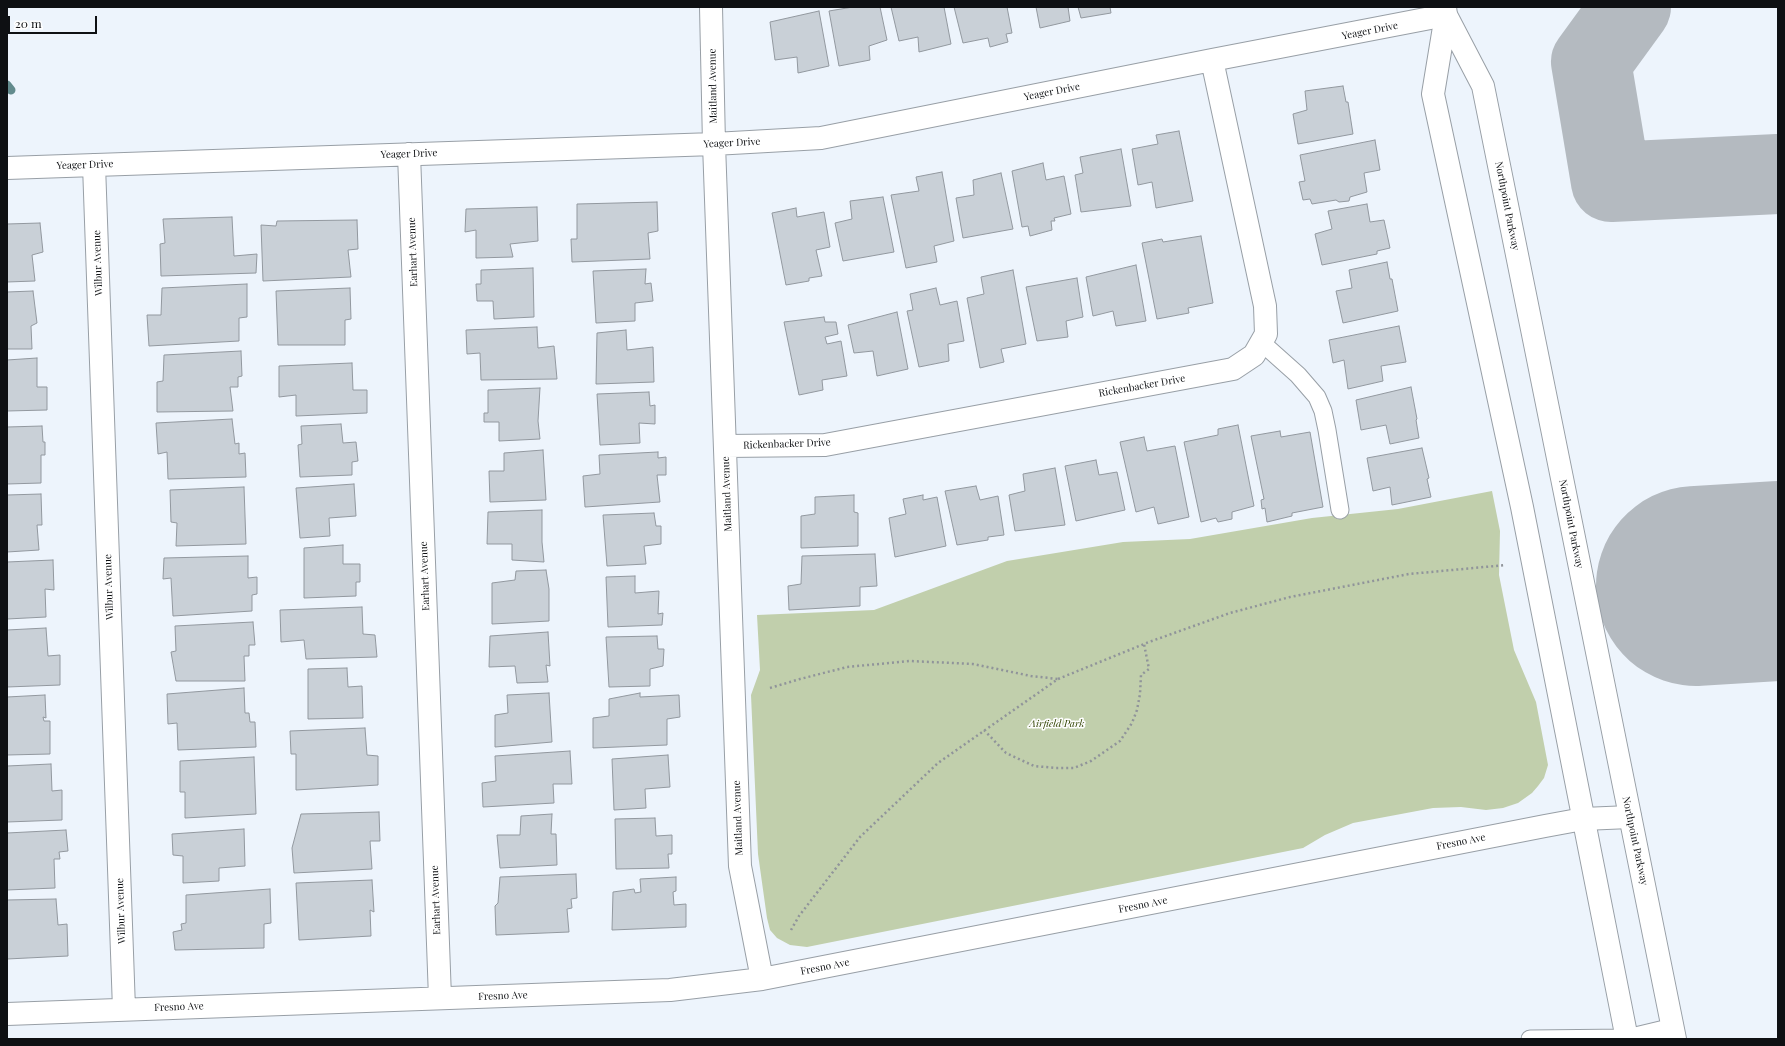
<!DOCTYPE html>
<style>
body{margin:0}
#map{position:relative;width:1785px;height:1046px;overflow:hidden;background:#edf4fc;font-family:"Playfair Display",serif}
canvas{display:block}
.frame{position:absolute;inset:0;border:8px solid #0e1013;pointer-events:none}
.scale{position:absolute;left:8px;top:16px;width:89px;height:18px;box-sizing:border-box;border:2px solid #0e1013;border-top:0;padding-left:5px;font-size:12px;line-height:14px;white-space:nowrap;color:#0e1013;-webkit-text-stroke:3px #fff;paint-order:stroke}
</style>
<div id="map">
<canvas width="1785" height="1046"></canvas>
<div class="frame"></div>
<div class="scale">20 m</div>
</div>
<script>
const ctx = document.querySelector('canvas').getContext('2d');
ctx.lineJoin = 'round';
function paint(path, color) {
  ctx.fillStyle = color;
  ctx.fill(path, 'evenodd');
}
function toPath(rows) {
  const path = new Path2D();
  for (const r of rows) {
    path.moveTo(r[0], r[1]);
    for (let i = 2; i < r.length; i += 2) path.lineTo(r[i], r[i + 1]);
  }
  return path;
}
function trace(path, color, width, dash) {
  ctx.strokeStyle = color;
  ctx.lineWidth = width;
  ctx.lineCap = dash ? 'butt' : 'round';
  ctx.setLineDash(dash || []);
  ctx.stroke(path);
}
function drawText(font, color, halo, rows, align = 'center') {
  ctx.font = font + ' "Playfair Display",serif';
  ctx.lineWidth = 3;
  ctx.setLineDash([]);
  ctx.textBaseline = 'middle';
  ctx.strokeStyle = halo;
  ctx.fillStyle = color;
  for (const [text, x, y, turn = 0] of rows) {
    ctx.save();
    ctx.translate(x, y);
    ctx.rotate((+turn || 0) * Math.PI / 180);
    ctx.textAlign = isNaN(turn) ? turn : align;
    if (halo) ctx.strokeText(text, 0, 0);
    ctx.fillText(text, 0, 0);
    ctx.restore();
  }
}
paint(toPath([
 [1492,491,1500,531,1499,575,1514,650,1536,702,1548,765,1544,778,1538,786,1532,793,1518,803,1503,808,1486,810,1461,807,1433,808,1353,823,1325,835,1303,848,807,947,790,945,777,938,770,930,767,918,758,854,751,695,760,670,757,615,874,610,1007,561,1123,542,1190,539,1312,518,1398,509]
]), '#c1cfac');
trace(toPath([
 [7,85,11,90]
]), '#638b8d', 9);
trace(toPath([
 [1631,7,1591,62,1611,182,1778,174]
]), '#b4bac0', 80);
trace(toPath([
 [1696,586,1778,581]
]), '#b4bac0', 200);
const building = toPath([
 [853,7,880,7,887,40,869,46,870,60,839,66,829,11,853,7],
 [891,7,944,7,951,44,919,52,918,37,899,41,891,7],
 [954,7,1007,7,1012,33,1006,34,1008,42,990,47,988,38,963,43,954,7],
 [1036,7,1068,7,1070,21,1040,28,1036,7],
 [1078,7,1110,7,1111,13,1081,18,1078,7],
 [819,11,829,66,798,73,797,57,775,60,770,22,819,11],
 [1343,86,1346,102,1348,102,1353,134,1298,144,1293,114,1307,110,1305,91,1343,86],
 [1179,131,1193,201,1156,208,1152,182,1138,185,1132,149,1158,144,1156,135,1179,131],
 [1375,140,1380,170,1364,173,1367,192,1350,197,1349,201,1339,202,1336,200,1312,204,1310,199,1303,200,1299,182,1305,181,1300,155,1375,140],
 [1121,149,1131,206,1081,212,1075,175,1083,173,1080,157,1121,149],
 [1043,163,1046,180,1064,176,1071,214,1054,218,1055,221,1051,221,1052,230,1030,236,1028,226,1022,227,1012,171,1043,163],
 [942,172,954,241,934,246,937,262,906,268,891,195,919,191,916,177,942,172],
 [1001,173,1013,229,963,238,956,198,974,195,973,180,1001,173],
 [883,197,894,252,843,261,835,223,852,219,850,201,883,197],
 [657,202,658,231,648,233,650,259,572,262,571,239,577,239,577,204,657,202],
 [1367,204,1370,222,1384,220,1390,248,1377,251,1377,254,1322,265,1315,234,1332,229,1328,211,1367,204],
 [537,207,538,241,510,244,513,257,476,258,476,230,465,232,466,209,537,207],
 [796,208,797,217,824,212,830,247,816,250,822,276,809,278,809,281,786,285,772,213,796,208],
 [232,217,234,256,257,254,256,273,161,276,160,244,165,243,163,219,232,217],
 [357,220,358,249,348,250,351,277,263,281,261,225,276,226,277,221,357,220],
 [40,223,43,252,32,255,35,281,7,282,7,224,40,223],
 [1201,236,1213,303,1188,308,1189,313,1157,319,1142,243,1162,239,1163,242,1201,236],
 [1387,262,1390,279,1392,279,1398,311,1343,323,1336,291,1352,288,1349,270,1387,262],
 [1136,265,1146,321,1116,326,1113,311,1093,316,1086,277,1136,265],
 [533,268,534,317,494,319,493,301,477,301,476,284,481,284,481,270,533,268],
 [646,269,645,284,651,283,653,301,635,303,635,321,596,323,593,271,646,269],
 [1013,270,1026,344,1001,349,1004,362,980,368,967,298,984,294,981,277,1013,270],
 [1077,278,1083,317,1066,321,1068,337,1037,341,1026,287,1077,278],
 [247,284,247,317,239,318,239,341,149,346,147,315,161,315,162,288,247,284],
 [350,288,351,319,345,320,345,345,278,345,276,291,350,288],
 [936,288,940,305,957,301,964,341,948,344,949,361,919,367,907,311,913,310,910,294,936,288],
 [33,291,37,323,31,326,32,349,7,349,7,292,33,291],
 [897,312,908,369,877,376,873,351,854,353,848,325,897,312],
 [824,317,825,322,836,322,838,334,825,337,827,344,841,341,847,376,822,380,823,390,799,395,784,322,824,317],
 [1399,326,1406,362,1381,366,1383,381,1348,389,1344,360,1333,363,1329,340,1399,326],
 [537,327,538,348,554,346,557,379,481,380,480,353,467,354,466,330,537,327],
 [626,330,627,350,653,347,654,382,596,384,597,333,626,330],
 [241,351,242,376,238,377,238,387,230,387,233,411,157,412,157,382,163,381,164,355,241,351],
 [37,358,37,387,47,387,47,410,7,411,7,360,37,358],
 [352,363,353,390,367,390,367,413,296,416,296,395,279,397,279,366,352,363],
 [1411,387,1417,419,1416,420,1419,438,1390,444,1386,425,1361,430,1356,400,1411,387],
 [540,388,538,421,540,439,499,441,499,422,484,422,484,413,488,413,488,390,540,388],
 [649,392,650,406,655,405,655,424,639,423,640,443,600,445,597,394,649,392],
 [232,419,235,444,239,443,239,454,245,453,246,477,168,479,167,452,158,454,156,423,232,419],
 [341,424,343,443,356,442,358,461,352,462,352,475,300,477,298,445,302,444,301,426,341,424],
 [1238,425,1254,506,1232,512,1232,519,1218,522,1216,518,1201,522,1184,442,1218,435,1218,429,1238,425],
 [42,426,43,442,45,442,45,455,41,455,41,483,7,484,7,427,42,426],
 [1280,431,1281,437,1310,432,1323,507,1292,513,1292,516,1267,522,1265,508,1262,509,1261,500,1264,499,1251,436,1280,431],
 [1144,437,1147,451,1175,446,1189,517,1158,524,1154,507,1136,512,1120,442,1144,437],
 [1422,448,1429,478,1427,479,1431,497,1392,505,1390,487,1373,491,1367,458,1422,448],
 [543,450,546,500,490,502,489,471,504,471,504,453,543,450],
 [658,452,658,458,666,457,666,475,657,475,660,502,585,507,583,476,600,474,599,455,658,452],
 [1096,460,1099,475,1117,472,1125,510,1076,521,1065,466,1096,460],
 [1055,468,1065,525,1015,531,1009,495,1025,491,1023,474,1055,468],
 [354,484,356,516,329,518,330,536,300,538,296,488,354,484],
 [976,486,980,500,998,496,1004,535,988,537,988,540,957,545,945,491,976,486],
 [244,487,246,544,176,546,177,523,171,522,170,490,244,487],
 [41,494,42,525,37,525,39,550,7,552,7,495,41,494],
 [854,495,854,512,858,513,858,546,801,548,801,516,815,514,815,497,854,495],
 [923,495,923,500,937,497,946,546,895,557,889,518,906,514,903,499,923,495],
 [542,510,542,542,544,562,512,560,512,544,487,544,488,512,542,510],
 [654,513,656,526,661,526,661,544,644,546,646,564,607,566,603,515,654,513],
 [343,545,343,564,360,564,360,582,356,582,356,596,304,598,304,548,343,545],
 [875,554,877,586,860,587,860,606,789,610,788,586,801,584,802,556,875,554],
 [248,556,248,578,257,577,257,594,252,595,252,611,173,616,171,578,163,579,164,558,248,556],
 [53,560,54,590,45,589,46,617,7,619,7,562,53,560],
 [546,570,549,589,549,621,492,624,492,583,515,580,516,571,546,570],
 [635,576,635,593,659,591,658,614,663,613,662,625,608,627,606,577,635,576],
 [362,607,363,634,375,635,377,657,306,659,304,640,281,642,280,610,362,607],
 [253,622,255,645,249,645,249,656,244,656,245,681,176,681,171,652,176,651,175,626,253,622],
 [46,628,48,656,60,655,60,685,7,687,7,630,46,628],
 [548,632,550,666,546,665,548,682,517,683,515,666,489,667,490,636,548,632],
 [657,636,658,649,664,649,663,666,650,669,650,686,609,687,606,637,657,636],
 [347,668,348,687,362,686,363,718,308,719,308,669,347,668],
 [244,688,245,713,249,713,250,722,255,722,256,747,178,750,177,723,168,724,167,694,244,688],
 [549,693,552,742,495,747,495,715,508,713,507,695,549,693],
 [640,693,640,697,679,695,680,717,667,719,667,745,593,748,593,718,609,716,609,699,640,693],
 [45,695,46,718,43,717,44,721,50,721,50,754,7,755,7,697,45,695],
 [365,728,367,755,378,756,378,785,296,790,296,754,291,754,290,731,365,728],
 [570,751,572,784,553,784,554,803,483,807,482,783,496,781,495,756,570,751],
 [668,755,670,787,645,789,646,808,614,810,612,759,668,755],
 [254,757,256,814,185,818,185,792,180,792,180,761,254,757],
 [51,764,52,791,62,790,62,820,7,822,7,766,51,764],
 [379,812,380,841,370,841,372,869,294,873,292,848,301,814,379,812],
 [552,814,551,834,556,834,557,865,500,868,497,835,520,835,521,816,552,814],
 [655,818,656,836,672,835,672,854,668,854,669,868,616,869,615,819,655,818],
 [244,829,245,866,219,868,219,881,183,883,183,856,173,855,172,834,244,829],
 [66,830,68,851,59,852,60,859,54,859,55,888,7,890,7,833,66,830],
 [576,874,577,898,571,899,572,908,567,909,569,932,496,935,495,906,498,903,500,877,576,874],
 [676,877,676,891,673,892,674,905,686,904,686,927,612,930,613,892,634,889,635,893,641,892,640,879,676,877],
 [372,880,374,912,370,910,371,936,299,940,296,883,372,880],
 [270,889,271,923,264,924,264,948,175,950,173,932,182,930,181,924,186,923,186,895,270,889],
 [56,899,58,925,67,924,68,956,7,959,7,900,56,899]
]);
paint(building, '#c9d0d7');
trace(building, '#92989f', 1);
const service = toPath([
 [1261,342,1298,375,1317,397,1323,411,1327,430,1340,510],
 [1530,1039,1627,1038,1673,1027]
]);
const minor = toPath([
 [711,7,714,144,740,866,762,979],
 [409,154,440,998],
 [94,165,124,1009],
 [7,168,714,144,821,138,1212,60,1446,15],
 [725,446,825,445,1233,369,1254,355,1266,334,1265,306,1212,60],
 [7,1014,670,990,762,979,1545,826,1583,819,1630,817]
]);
const tertiary = toPath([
 [1445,7,1446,15,1483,86,1675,1039],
 [1446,15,1433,94,1522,507,1627,1039]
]);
trace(service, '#989fa6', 19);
trace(minor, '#989fa6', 24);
trace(tertiary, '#989fa6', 24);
trace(toPath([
 [770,688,800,679,847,667,910,661,973,664,1031,676,1058,679],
 [984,730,1006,753,1034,766,1056,768,1074,768,1091,761,1120,741,1132,723,1137,710,1140,694,1141,675,1149,669,1144,644],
 [791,930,799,916,860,837,938,763,1058,679,1149,642,1230,613,1290,597,1409,574,1506,565]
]), '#90949a', 2.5, [2, 3]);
trace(service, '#fff', 17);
trace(minor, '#fff', 22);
trace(tertiary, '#fff', 22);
drawText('10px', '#0e1013', '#fff', [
 ["Yeager Drive",1370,31,-11],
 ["Maitland Avenue",713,86,-91],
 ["Yeager Drive",1052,92,-11],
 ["Yeager Drive",732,143,-3],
 ["Yeager Drive",409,154,-2],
 ["Yeager Drive",85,165,-2],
 ["Northpoint Parkway",1507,206,79],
 ["Earhart Avenue",413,252,-92],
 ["Wilbur Avenue",98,263,-92],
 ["Rickenbacker Drive",1142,386,-10],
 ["Rickenbacker Drive",787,444,-2],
 ["Maitland Avenue",727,494,-92],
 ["Northpoint Parkway",1571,524,79],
 ["Earhart Avenue",425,576,-92],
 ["Wilbur Avenue",109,587,-92],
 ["Maitland Avenue",738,818,-92],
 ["Northpoint Parkway",1635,841,78],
 ["Fresno Ave",1461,842,-11],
 ["Earhart Avenue",436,900,-92],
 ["Fresno Ave",1143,905,-11],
 ["Wilbur Avenue",121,911,-92],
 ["Fresno Ave",825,967,-11],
 ["Fresno Ave",503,996,-2],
 ["Fresno Ave",179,1007,-2]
]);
drawText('italic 10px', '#314300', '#fff', [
 ["Airfield Park",1057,724]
]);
</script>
